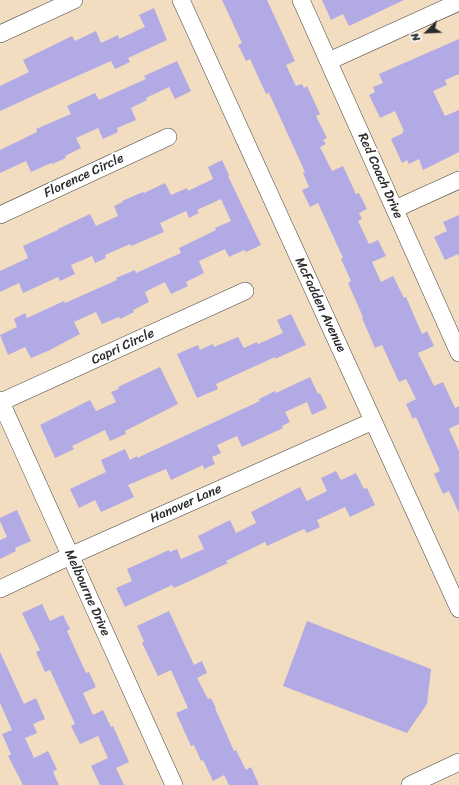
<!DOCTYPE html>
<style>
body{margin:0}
#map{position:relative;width:459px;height:785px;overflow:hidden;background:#f2ddc0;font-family:Sriracha,sans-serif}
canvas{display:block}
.north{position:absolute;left:407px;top:12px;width:40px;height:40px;-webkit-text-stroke:3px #fff;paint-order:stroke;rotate:246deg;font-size:11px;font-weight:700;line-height:16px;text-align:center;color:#2b2b2b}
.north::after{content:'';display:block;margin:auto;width:14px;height:18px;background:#2b2b2b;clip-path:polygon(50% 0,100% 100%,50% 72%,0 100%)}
</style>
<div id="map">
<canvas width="459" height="785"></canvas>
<div class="north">N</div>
</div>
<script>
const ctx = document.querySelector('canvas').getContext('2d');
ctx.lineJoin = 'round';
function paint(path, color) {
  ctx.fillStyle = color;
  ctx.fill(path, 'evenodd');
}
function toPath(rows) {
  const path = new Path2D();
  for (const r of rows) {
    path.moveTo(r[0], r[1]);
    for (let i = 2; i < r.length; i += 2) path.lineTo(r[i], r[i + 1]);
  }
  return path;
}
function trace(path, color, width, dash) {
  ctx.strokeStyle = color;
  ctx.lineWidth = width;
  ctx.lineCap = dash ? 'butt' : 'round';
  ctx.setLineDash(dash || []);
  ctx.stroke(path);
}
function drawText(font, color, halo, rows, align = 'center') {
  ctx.font = font + ' Sriracha,sans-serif';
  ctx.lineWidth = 4;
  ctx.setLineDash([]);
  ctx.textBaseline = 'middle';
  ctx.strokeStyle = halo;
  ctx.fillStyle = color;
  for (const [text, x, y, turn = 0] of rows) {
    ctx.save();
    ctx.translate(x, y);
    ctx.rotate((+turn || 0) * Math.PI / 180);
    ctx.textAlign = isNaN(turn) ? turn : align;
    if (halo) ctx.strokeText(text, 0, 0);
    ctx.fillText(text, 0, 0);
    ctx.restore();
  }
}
paint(toPath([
 [222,0,267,0,295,61,286,65,296,86,302,84,304,88,307,86,320,114,316,116,327,138,323,140,326,144,320,147,332,171,343,166,356,194,359,193,367,209,359,213,362,219,358,221,369,244,378,240,386,256,372,262,381,282,393,276,404,298,406,297,422,334,427,331,434,346,418,353,434,386,443,382,455,408,459,406,459,424,449,429,459,451,459,513,449,491,443,494,434,474,440,471,416,417,413,419,406,404,416,399,406,379,399,382,382,345,375,348,362,318,363,317,348,283,351,281,341,259,343,258,318,203,310,207,302,190,309,187,303,173,305,172,269,93,266,94,250,59,246,61,238,45,242,43],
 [322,0,404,0,349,26,343,14,331,20],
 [154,8,167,40,128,58,130,62,115,69,111,61,57,85,0,111,0,86,29,72,23,60,72,36,75,41,96,31,101,43,118,35,119,39,145,27,139,15],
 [459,39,459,74,445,80,447,85,433,91,445,116,459,110,459,152,423,170,419,159,409,164,407,160,402,163,391,139,403,133,402,131,404,131,395,111,380,118,369,95,375,92,373,87,383,83,379,74],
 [177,61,191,91,175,99,169,87,146,98,147,100,131,108,136,120,117,128,118,132,103,139,98,128,76,138,81,148,65,156,66,158,52,164,51,163,31,172,26,161,0,173,0,150,37,132,36,129,71,114,67,106,95,93,99,100,146,79,144,76],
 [222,160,229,175,228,176,261,245,246,252,244,250,229,257,225,249,199,261,204,273,186,282,188,286,171,294,165,282,145,292,149,302,133,310,134,312,120,319,119,317,102,324,96,312,74,322,80,334,50,350,31,358,25,347,8,355,0,335,17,327,14,319,25,313,27,318,64,301,65,303,117,280,116,278,135,270,136,273,181,253,179,248,216,230,215,228,231,221,221,199,197,210,199,213,189,218,186,211,160,223,164,232,131,246,130,244,105,255,106,258,95,263,92,256,71,265,75,274,60,281,58,277,23,293,19,283,0,292,0,271,28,258,23,246,58,230,58,229,90,214,96,226,118,216,114,206,123,202,122,201,143,192,144,193,165,183,171,195,187,188,188,191,213,179,208,167],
 [459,215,459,257,458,254,445,260,434,237,447,231,443,222],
 [291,314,306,345,275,359,275,357,216,384,218,389,197,398,177,354,198,345,200,350,213,344,214,347,238,337,244,348,257,342,258,344,283,333,277,320],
 [160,367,178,404,125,431,126,434,110,441,105,430,72,446,74,449,55,458,40,425,90,400,96,411,116,402,111,392,119,389,118,387],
 [310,377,318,394,320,393,327,408,312,415,307,402,285,412,290,422,282,426,283,428,242,447,237,436,217,445,221,453,212,457,215,464,204,469,203,465,171,480,166,469,128,485,134,497,119,504,101,512,95,500,79,508,70,489,106,472,101,460,125,449,130,460,137,456,137,458,260,401,259,399,275,391,276,393],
 [336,471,341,480,356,473,364,489,367,488,375,505,350,517,345,507,317,520,320,527,307,533,304,529,267,546,265,542,226,561,228,563,192,580,174,588,172,585,125,607,116,588,132,581,127,569,169,550,170,552,177,549,181,559,204,549,198,536,230,520,236,533,256,523,251,512,300,487,307,501,327,491,321,478],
 [17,510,31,541,15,548,16,551,0,559,0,540,7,537,0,521,0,518],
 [42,604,50,621,63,615,70,629,67,631,86,673,89,672,96,687,83,693,93,715,103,710,111,727,113,726,129,762,116,768,124,785,100,785,91,766,108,758,98,736,80,744,71,726,75,724,50,670,45,672,36,652,40,650,22,613],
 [169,611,194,665,202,661,207,673,197,678,208,699,211,698,216,708,215,708,234,751,236,750,246,770,251,767,259,785,229,785,224,775,213,781,203,760,201,761,194,745,191,746,176,713,188,708,171,670,158,676,142,643,144,641,137,626],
 [307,621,431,669,427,704,407,733,283,686],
 [0,652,24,704,36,698,45,719,33,724,37,733,25,738,34,758,48,751,57,769,53,772,59,785,23,785,8,756,11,754,2,734,12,730,0,703]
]), '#b2aae5');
const minor = toPath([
 [181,0,459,609],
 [301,0,459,353],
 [0,34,74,0],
 [329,61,459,2],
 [395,209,459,180],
 [0,215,168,137],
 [0,400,174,785],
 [1,402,245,291],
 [0,589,70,556,373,421],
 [410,785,459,762]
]);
trace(minor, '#494641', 18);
trace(minor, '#fff', 17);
drawText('13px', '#2b2b2b', '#fff', [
 ["Florence Circle",84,176,-25],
 ["Red Coach Drive",380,176,66],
 ["McFadden Avenue",320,305,65],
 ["Capri Circle",123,347,-25],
 ["Hanover Lane",186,504,-24],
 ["Melbourne Drive",87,593,66]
]);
</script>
